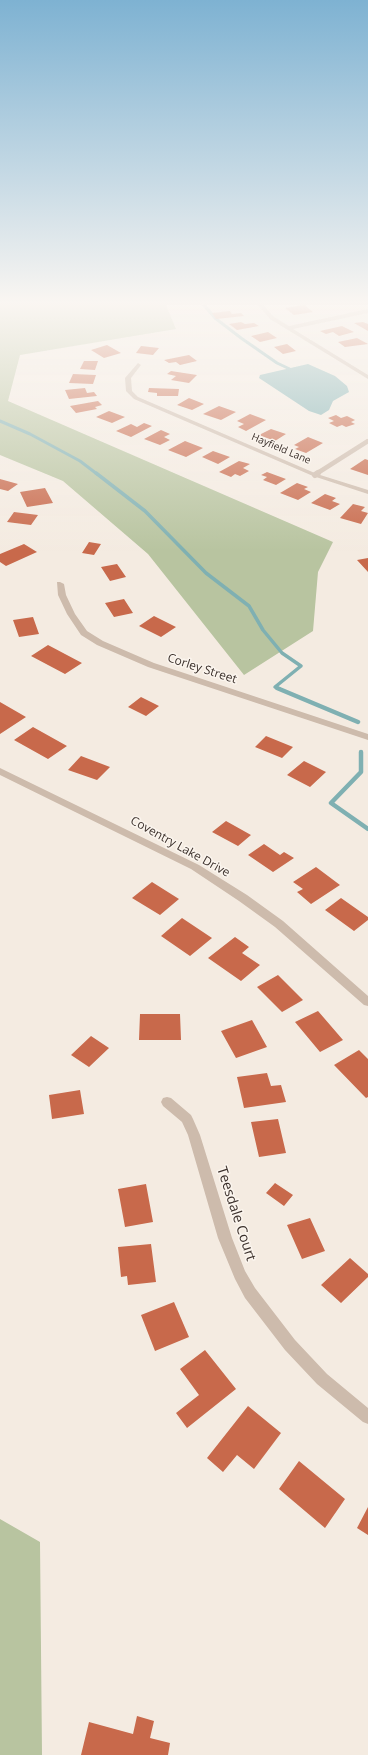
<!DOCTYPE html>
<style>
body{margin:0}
canvas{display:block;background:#f4ebe1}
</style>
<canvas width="368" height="1755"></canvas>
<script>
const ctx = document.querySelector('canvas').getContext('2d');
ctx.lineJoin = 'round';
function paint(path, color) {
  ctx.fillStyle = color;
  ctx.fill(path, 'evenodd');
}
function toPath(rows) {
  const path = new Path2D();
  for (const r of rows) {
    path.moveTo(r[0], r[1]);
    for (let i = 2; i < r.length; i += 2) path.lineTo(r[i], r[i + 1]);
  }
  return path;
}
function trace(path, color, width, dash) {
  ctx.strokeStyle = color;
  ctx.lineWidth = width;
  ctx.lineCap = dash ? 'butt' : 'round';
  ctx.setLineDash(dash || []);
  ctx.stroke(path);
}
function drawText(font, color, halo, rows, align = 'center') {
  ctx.font = font + ' "Open Sans",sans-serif';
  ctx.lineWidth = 3;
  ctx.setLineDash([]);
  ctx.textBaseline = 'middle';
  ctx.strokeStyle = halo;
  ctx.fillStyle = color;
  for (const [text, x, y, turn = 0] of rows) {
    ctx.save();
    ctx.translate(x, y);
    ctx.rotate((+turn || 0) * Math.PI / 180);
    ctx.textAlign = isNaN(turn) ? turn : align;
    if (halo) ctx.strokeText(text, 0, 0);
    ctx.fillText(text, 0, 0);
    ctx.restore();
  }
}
paint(toPath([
 [0,305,166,305,176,329,20,355,8,401,333,542,318,572,313,631,244,675,148,554,63,481,0,455],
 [0,1519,40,1542,42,1755,0,1755]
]), '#b8c4a0');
paint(toPath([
 [308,364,335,376,347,386,349,392,333,401,329,410,321,415,309,411,259,378,260,375]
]), '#7fb0b2');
trace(toPath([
 [204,305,215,318,241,338,277,363,294,371],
 [0,421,30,434,80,461,97,474]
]), '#7fb0b2', 3);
trace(toPath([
 [96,473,145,511,206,573,249,606,263,630,282,653,301,666,275,687,280,689]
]), '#7fb0b2', 3.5);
trace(toPath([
 [277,688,358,722],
 [361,752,361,772,331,803,368,829]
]), '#7fb0b2', 4.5);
paint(toPath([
 [304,305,313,312,294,315,285,308],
 [230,311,232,314,241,313,244,316,216,319,212,313],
 [241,322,245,324,254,323,259,326,237,330,229,324],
 [363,322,368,324,368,331,354,323],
 [342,326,354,332,339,336,333,332,326,334,320,331],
 [268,332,277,338,260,342,251,336],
 [357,338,368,344,345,347,338,342],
 [287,344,296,351,283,354,274,347],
 [107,345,121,353,104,358,91,350],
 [141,346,159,348,153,355,136,353],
 [189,355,197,361,180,365,176,362,169,363,164,360],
 [84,361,98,361,95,370,80,369],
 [171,371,197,375,189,383,171,380,176,376,167,374],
 [73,374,96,375,93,384,69,383],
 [85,388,87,393,94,392,97,396,69,399,65,390],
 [149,388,179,389,178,396,157,396,157,393,148,392],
 [189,398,204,404,192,410,177,405],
 [98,401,102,405,95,407,97,409,76,413,70,406],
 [219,406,236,412,221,420,203,414],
 [109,411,125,417,112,423,96,417],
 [250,414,266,420,246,431,238,427,244,424,237,421],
 [336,415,341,418,347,416,355,420,351,422,355,424,346,427,342,425,337,427,329,423,334,421,328,418],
 [144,423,152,426,131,437,116,431,131,424,137,427],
 [271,429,286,434,275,441,259,435],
 [161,430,170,434,164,437,170,440,160,445,144,439],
 [308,437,323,443,306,453,295,449,299,447,294,445],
 [185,441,203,448,186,457,168,450],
 [213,451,230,457,218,464,202,457],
 [365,459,368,460,368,475,350,469],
 [239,461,250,464,243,468,249,471,240,476,235,474,231,477,219,472],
 [267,472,286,479,276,485,263,480,267,477,261,475],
 [0,479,18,484,8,491,0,489],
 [297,483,308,487,304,489,311,492,298,500,280,493],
 [45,488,53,503,27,507,20,492],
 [325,494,336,498,332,501,340,504,330,510,311,503],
 [353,504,365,507,361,511,368,513,361,524,340,518],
 [14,512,38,515,31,525,7,522],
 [89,542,101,544,94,555,82,553],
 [24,544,37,552,6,566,0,562,0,554],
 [368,558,368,572,357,560],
 [117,564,126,577,110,581,101,567],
 [124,599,133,613,114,617,105,603],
 [154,616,176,627,161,637,139,626],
 [33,617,39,634,19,637,13,620],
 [48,645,82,663,65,674,31,656],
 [141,697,159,706,146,716,128,707],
 [0,702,26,717,0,734],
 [33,727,67,746,48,759,14,740],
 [266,736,293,747,282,758,255,747],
 [81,756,110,767,97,780,68,770],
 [304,761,326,772,310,787,287,775],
 [226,821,251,835,238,846,212,832],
 [264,844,280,855,284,852,294,858,273,872,248,855],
 [316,867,340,885,311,904,297,892,303,889,293,882],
 [152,882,179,899,160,915,132,898],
 [341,898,368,917,368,920,354,931,325,910],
 [182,918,212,938,190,956,161,936],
 [235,937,249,947,242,953,260,965,241,981,208,958],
 [278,975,303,1000,282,1012,257,987],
 [318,1011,343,1040,320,1052,295,1022],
 [140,1014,180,1014,181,1040,139,1040],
 [252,1020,267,1047,236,1058,221,1031],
 [91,1036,109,1048,89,1067,71,1055],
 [359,1050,368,1059,368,1097,366,1098,334,1065],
 [267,1073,271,1086,281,1085,286,1102,244,1108,237,1077],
 [80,1090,84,1114,52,1119,49,1095],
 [278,1119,286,1153,259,1157,251,1122],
 [275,1183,293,1195,284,1206,266,1193],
 [146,1184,153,1222,125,1227,118,1189],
 [310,1218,325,1251,302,1259,287,1225],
 [151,1244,156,1282,128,1285,127,1276,121,1277,118,1247],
 [350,1258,368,1274,368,1277,341,1303,321,1285],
 [174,1302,189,1337,155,1351,141,1315],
 [205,1350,236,1389,187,1428,176,1413,199,1395,180,1369],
 [248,1406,281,1433,254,1469,237,1455,223,1472,207,1458],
 [299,1461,345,1499,325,1528,279,1489],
 [368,1507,368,1535,357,1528],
 [137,1716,154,1721,150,1738,170,1743,168,1755,81,1755,89,1722,133,1734]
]), '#c8694b');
trace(toPath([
 [316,474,368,441]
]), '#cdbbac', 4.5);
trace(toPath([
 [315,475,318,473]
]), '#cdbbac', 6);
paint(toPath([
 [258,305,263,305,274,317,289,326,368,309,368,313,293,329,368,375,368,379,270,319,258,305],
 [138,363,141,365,131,378,132,391,138,397,317,474,368,490,368,494,313,476,134,399,126,391,125,378,138,363],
 [57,582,60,582,64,584,66,595,75,614,87,631,103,641,154,663,368,734,368,740,148,667,97,645,81,635,67,614,58,595,57,582],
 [0,768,199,865,247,895,283,921,368,996,368,1006,364,1005,275,927,239,901,191,869,0,775,0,768],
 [167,1097,171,1098,191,1115,193,1119,200,1135,232,1238,245,1271,255,1288,295,1340,327,1374,368,1408,368,1424,363,1422,317,1384,285,1350,245,1298,235,1279,218,1238,188,1135,182,1122,163,1106,161,1102,163,1098,167,1097]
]), '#cdbbac');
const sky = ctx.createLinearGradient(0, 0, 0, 551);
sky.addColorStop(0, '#7eb2d2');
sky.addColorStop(0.55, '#faf6f2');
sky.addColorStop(1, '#faf6f200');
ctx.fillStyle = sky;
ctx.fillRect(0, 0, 368, 551);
drawText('10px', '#3b302b', '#fbf5ee', [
 ["Hayfield Lane",281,449,23]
]);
drawText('12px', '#3b302b', '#fbf5ee', [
 ["Corley Street",202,669,18],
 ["Coventry Lake Drive",180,847,29]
]);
drawText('14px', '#3b302b', '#fbf5ee', [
 ["Teesdale Court",236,1214,72]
]);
</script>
